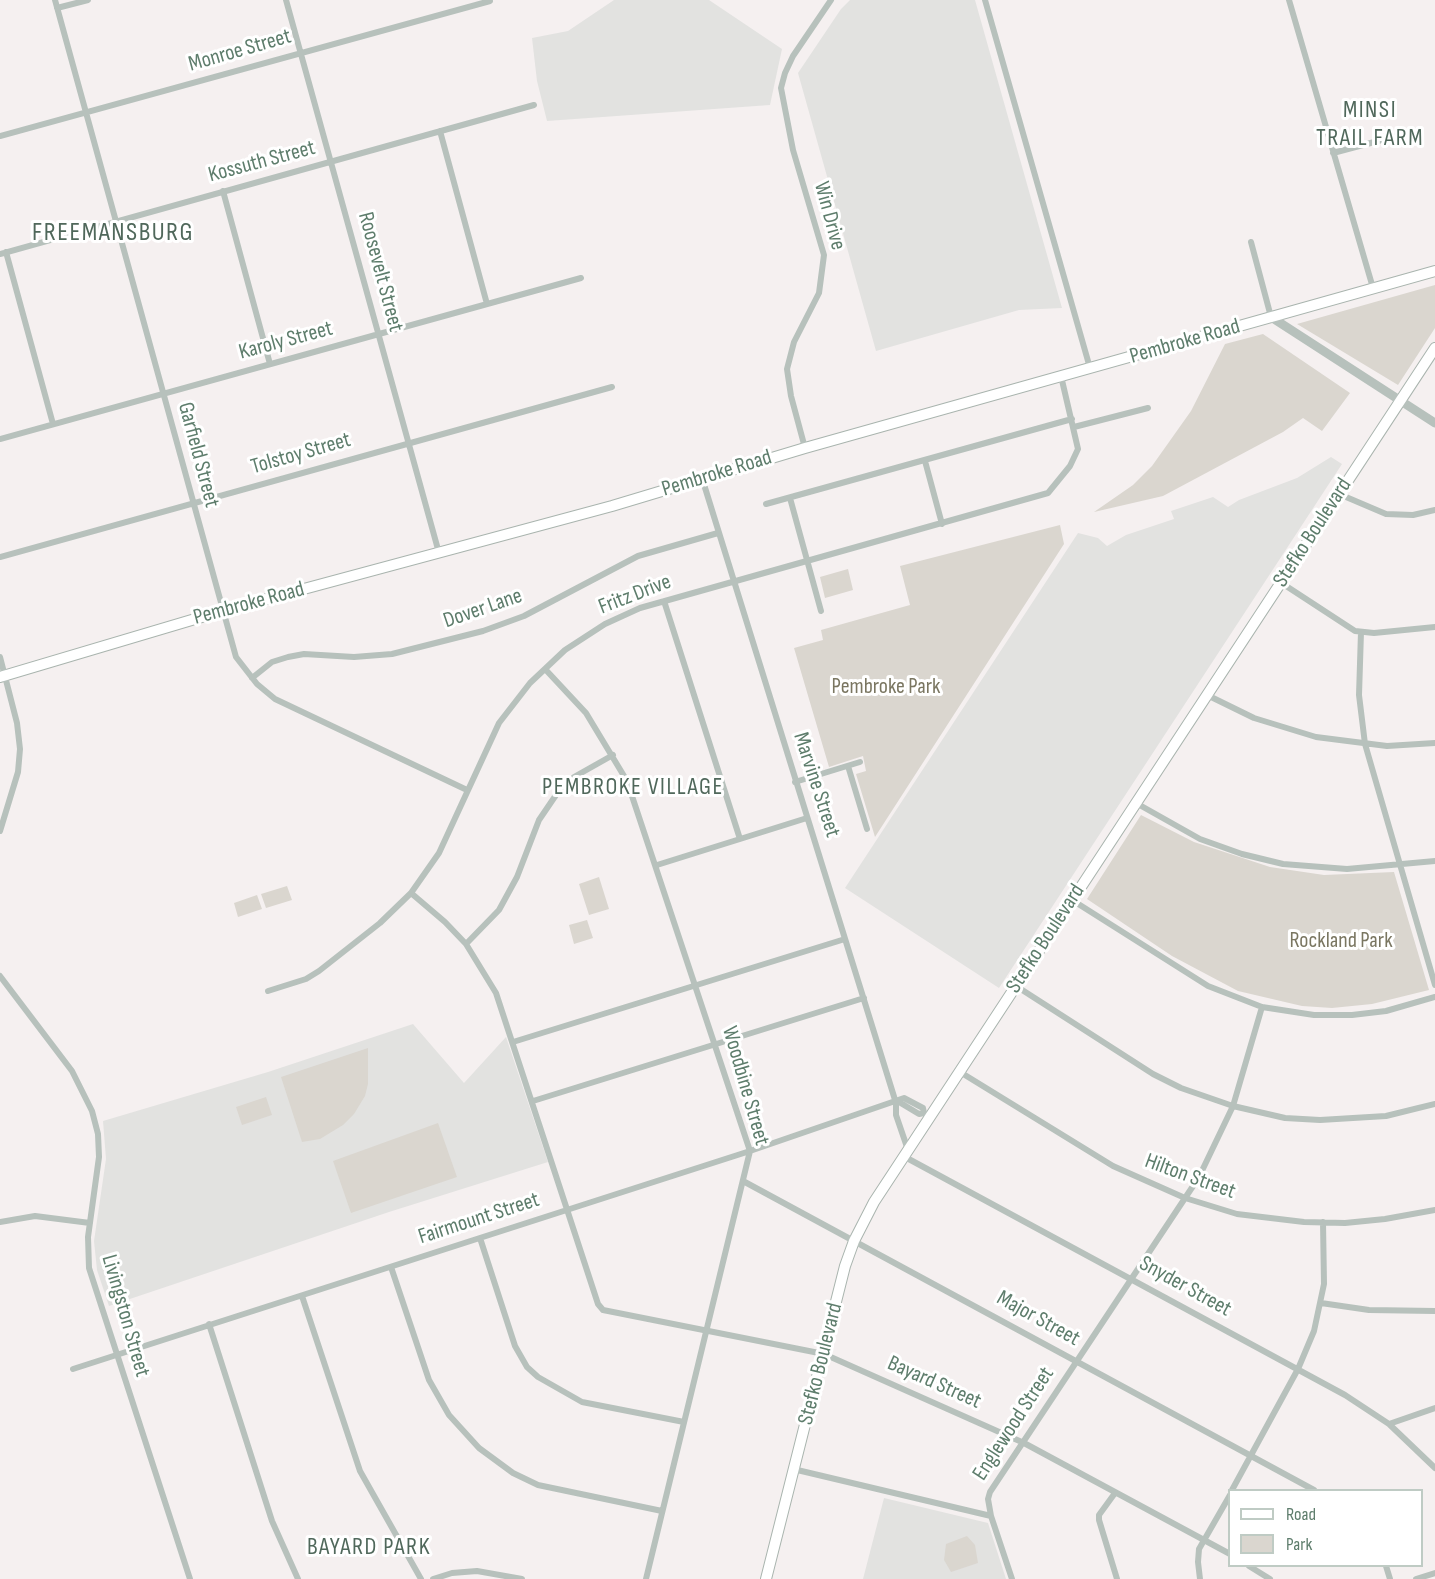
<!DOCTYPE html>
<style>
body{margin:0}
#map{position:relative;width:1435px;height:1579px;overflow:hidden;background:#f5f0f0;font-family:"Sofia Sans Condensed",sans-serif}
canvas{display:block}
.legend{position:absolute;left:1228px;top:1489px;width:195px;height:78px;box-sizing:border-box;background:#fff;border:2px solid #bfcbc4;margin:0;padding:8px 10px;list-style:none;font-size:18px;color:#5e7d6c}
.legend li{display:flex;align-items:center;gap:12px;height:30px}
.legend b{width:30px;border:2px solid #bfcbc4}
</style>
<div id="map">
<canvas width="1435" height="1579"></canvas>
<ul class="legend">
<li><b style="height:8px;background:#fff"></b>Road</li>
<li><b style="height:16px;background:#dad6cf"></b>Park</li>
</ul>
</div>
<script>
const ctx = document.querySelector('canvas').getContext('2d');
ctx.lineJoin = 'round';
function paint(path, color) {
  ctx.fillStyle = color;
  ctx.fill(path, 'evenodd');
}
function toPath(rows) {
  const path = new Path2D();
  for (const r of rows) {
    path.moveTo(r[0], r[1]);
    for (let i = 2; i < r.length; i += 2) path.lineTo(r[i], r[i + 1]);
  }
  return path;
}
function trace(path, color, width, dash) {
  ctx.strokeStyle = color;
  ctx.lineWidth = width;
  ctx.lineCap = dash ? 'butt' : 'round';
  ctx.setLineDash(dash || []);
  ctx.stroke(path);
}
function drawText(font, color, halo, rows, align = 'center') {
  ctx.font = font + ' "Sofia Sans Condensed",sans-serif';
  ctx.lineWidth = 6;
  ctx.setLineDash([]);
  ctx.textBaseline = 'middle';
  ctx.strokeStyle = halo;
  ctx.fillStyle = color;
  for (const [text, x, y, turn = 0] of rows) {
    ctx.save();
    ctx.translate(x, y);
    ctx.rotate((+turn || 0) * Math.PI / 180);
    ctx.textAlign = isNaN(turn) ? turn : align;
    if (halo) ctx.strokeText(text, 0, 0);
    ctx.fillText(text, 0, 0);
    ctx.restore();
  }
}
paint(toPath([
 [614,0,709,0,782,49,770,105,547,121,537,81,532,38,568,31],
 [850,0,975,0,1062,308,1019,310,876,351,798,73,841,9],
 [1331,457,1342,464,999,988,845,888,1078,533,1098,538,1107,546,1126,535,1174,519,1171,511,1213,497,1228,507,1239,500,1297,478],
 [413,1024,464,1083,506,1037,548,1162,389,1212,109,1306,97,1270,94,1241,106,1159,103,1121,268,1072],
 [884,1498,988,1523,1006,1579,863,1579]
]), '#e2e2e0');
paint(toPath([
 [1435,285,1435,328,1398,385,1297,324],
 [1263,334,1350,393,1322,431,1303,418,1283,432,1163,496,1094,512,1133,485,1152,466,1191,411,1225,344],
 [1060,525,1064,544,875,837,856,774,866,771,863,756,829,767,794,648,823,640,821,630,910,605,900,566],
 [848,569,853,590,825,598,820,577],
 [1141,815,1194,842,1270,867,1324,875,1394,872,1429,990,1372,1004,1332,1008,1302,1006,1238,991,1172,956,1087,899],
 [599,877,609,909,589,915,579,884],
 [287,886,292,900,266,908,261,894],
 [257,895,262,909,238,917,234,903],
 [587,920,593,938,574,944,569,925],
 [368,1048,368,1084,365,1096,354,1114,343,1125,320,1139,302,1142,281,1077],
 [266,1097,272,1115,242,1125,236,1107],
 [438,1123,457,1177,351,1213,333,1161],
 [967,1536,975,1545,978,1563,951,1572,944,1560,946,1544]
]), '#dad6cf');
const primary = toPath([
 [0,677,222,611,612,506,805,448,1435,271],
 [766,1579,845,1266,854,1241,874,1202,1435,348]
]);
trace(primary, '#a9b4ae', 12);
trace(toPath([
 [55,0,236,657,257,684,275,699,467,790],
 [286,0,439,553],
 [985,0,1090,368],
 [1289,0,1373,288],
 [57,8,88,0],
 [440,131,487,304],
 [0,136,490,1],
 [1333,153,1408,133],
 [223,191,270,364],
 [1251,242,1271,317],
 [6,252,53,424],
 [0,254,534,105],
 [1074,427,1148,408],
 [0,439,581,278],
 [805,448,791,396,787,369,794,342,819,293,824,255,793,150,781,88,785,73,793,56,831,0],
 [925,461,942,524],
 [702,478,896,1103,896,1115,908,1150],
 [1339,494,1386,514,1413,515,1435,510],
 [790,498,821,611],
 [766,504,1072,419],
 [0,557,612,387],
 [1280,582,1355,631,1374,633,1435,627],
 [664,601,740,839],
 [1361,632,1359,695,1365,744,1435,985],
 [0,657,17,723,20,749,18,772,0,831],
 [545,669,586,713,627,781,750,1151,646,1579],
 [252,678,272,662,288,657,304,654,354,657,392,654,483,631,524,616,638,556,718,533],
 [1207,695,1254,718,1316,737,1387,746,1435,743],
 [848,766,867,829],
 [795,782,860,762],
 [1136,803,1200,839,1242,854,1283,864,1347,869,1435,861],
 [657,865,807,818],
 [411,893,445,922,466,944,496,993,598,1304,603,1310,824,1354,1024,1443,1230,1554],
 [1072,900,1208,986,1262,1007,1314,1015,1352,1015,1386,1011,1435,997],
 [466,944,499,910,517,877,539,820,556,795,574,777,613,755],
 [0,976,72,1071,92,1111,98,1134,99,1157,88,1237,89,1268,190,1579],
 [1016,986,1153,1074,1181,1088,1233,1106,1285,1118,1320,1120,1386,1116,1435,1104],
 [268,991,306,979,319,971,380,923,411,893,439,853,499,723,530,683,565,650,605,624,640,608,1048,493,1070,466,1078,449,1061,376],
 [513,1042,845,939],
 [960,1072,1113,1166,1185,1198,1237,1214,1304,1222,1345,1223,1385,1219,1435,1210],
 [533,1101,864,998],
 [899,1102,919,1114,924,1113],
 [905,1157,1345,1395,1389,1424,1435,1468],
 [743,1181,1314,1490],
 [0,1222,35,1216,90,1223],
 [480,1238,515,1346,527,1367,538,1377,582,1402,684,1422],
 [391,1267,429,1380,449,1415,479,1448,513,1473,538,1485,662,1511],
 [302,1296,360,1471,421,1579],
 [1321,1303,1369,1310,1435,1311],
 [209,1324,272,1521,298,1579],
 [73,1369,750,1151,904,1098,923,1108,924,1113,930,1117],
 [1389,1424,1435,1408],
 [793,1469,991,1516],
 [1232,1490,1298,1369,1314,1331,1324,1284,1323,1222],
 [1115,1493,1099,1515,1099,1520,1117,1579],
 [1249,1566,1270,1579],
 [1386,1566,1390,1579],
 [433,1579,452,1573,477,1571,522,1579],
 [1012,1579,991,1516,988,1499,990,1492,1199,1177,1233,1106,1262,1007],
 [1200,1579,1198,1562,1199,1549,1230,1495],
 [1416,1579,1435,1573]
]), '#b7c1bc', 6);
trace(toPath([
 [1271,317,1435,423]
]), '#b7c1bc', 9);
trace(primary, '#fff', 10);
drawText('22px', '#5e7d6c', '#fff', [
 ["Monroe Street",240,51,-16],
 ["Kossuth Street",262,162,-15],
 ["Win Drive",829,216,75],
 ["Roosevelt Street",380,272,75],
 ["Karoly Street",286,341,-15],
 ["Pembroke Road",1185,342,-16],
 ["Tolstoy Street",301,454,-16],
 ["Garfield Street",198,455,75],
 ["Pembroke Road",717,474,-17],
 ["Stefko Boulevard",1313,533,-57],
 ["Fritz Drive",635,595,-21],
 ["Pembroke Road",249,604,-15],
 ["Dover Lane",483,609,-19],
 ["Marvine Street",816,785,72],
 ["Stefko Boulevard",1046,939,-57],
 ["Woodbine Street",745,1086,74],
 ["Hilton Street",1190,1177,20],
 ["Fairmount Street",479,1219,-18],
 ["Snyder Street",1185,1287,29],
 ["Livingston Street",125,1316,74],
 ["Major Street",1038,1319,29],
 ["Stefko Boulevard",821,1364,-76],
 ["Bayard Street",934,1383,24],
 ["Englewood Street",1014,1424,-57]
]);
drawText('22px', '#7a7661', '#fff', [
 ["Pembroke Park",886,687],
 ["Rockland Park",1341,941]
]);
ctx.letterSpacing = '1.5px';
drawText('24px', '#50685b', '#fff', [
 ["MINSI",1370,111],
 ["TRAIL FARM",1370,139],
 ["PEMBROKE VILLAGE",633,788],
 ["BAYARD PARK",369,1548]
]);
ctx.letterSpacing = '0px';
ctx.letterSpacing = '1.5px';
drawText('26px', '#50685b', '#fff', [
 ["FREEMANSBURG",113,233]
]);
ctx.letterSpacing = '0px';
</script>
